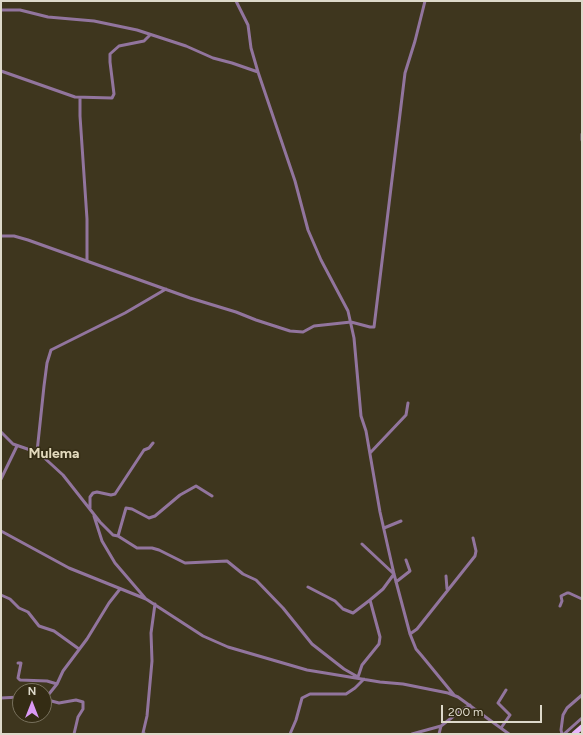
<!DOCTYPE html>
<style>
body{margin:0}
#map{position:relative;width:583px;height:735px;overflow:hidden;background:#3e361e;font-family:Figtree,sans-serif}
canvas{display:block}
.frame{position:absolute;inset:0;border:2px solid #ddd9ca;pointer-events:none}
.north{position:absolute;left:12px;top:683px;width:40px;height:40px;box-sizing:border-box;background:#342c14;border:1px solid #78715d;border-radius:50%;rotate:0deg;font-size:11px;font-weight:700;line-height:16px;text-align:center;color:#ddd9ca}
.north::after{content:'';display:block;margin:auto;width:14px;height:18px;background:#db99f5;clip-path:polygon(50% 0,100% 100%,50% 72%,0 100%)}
.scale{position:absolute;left:441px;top:705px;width:101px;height:18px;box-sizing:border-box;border:2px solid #ddd9ca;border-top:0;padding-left:5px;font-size:12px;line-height:14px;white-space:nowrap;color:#ddd9ca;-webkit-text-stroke:3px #342c14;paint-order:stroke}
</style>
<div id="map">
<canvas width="583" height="735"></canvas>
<div class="frame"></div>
<div class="north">N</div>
<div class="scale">200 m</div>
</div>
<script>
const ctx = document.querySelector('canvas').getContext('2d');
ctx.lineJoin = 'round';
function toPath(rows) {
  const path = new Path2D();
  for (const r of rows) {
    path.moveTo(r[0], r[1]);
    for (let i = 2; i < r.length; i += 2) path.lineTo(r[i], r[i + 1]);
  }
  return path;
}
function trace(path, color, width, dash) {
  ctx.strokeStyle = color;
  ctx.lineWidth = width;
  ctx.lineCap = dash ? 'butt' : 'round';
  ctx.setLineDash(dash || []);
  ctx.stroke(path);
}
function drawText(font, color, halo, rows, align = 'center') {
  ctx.font = font + ' Figtree,sans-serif';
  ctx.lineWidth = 3;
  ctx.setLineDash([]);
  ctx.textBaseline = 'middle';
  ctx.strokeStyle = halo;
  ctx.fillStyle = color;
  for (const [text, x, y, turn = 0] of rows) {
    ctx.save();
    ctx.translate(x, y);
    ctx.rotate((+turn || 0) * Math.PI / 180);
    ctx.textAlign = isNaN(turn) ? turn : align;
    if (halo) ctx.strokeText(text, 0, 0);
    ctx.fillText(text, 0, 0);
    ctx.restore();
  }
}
trace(toPath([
 [236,1,248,25,251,48,258,72,295,181,308,230,321,260,348,311,354,338,361,416,366,431,380,512,394,574,410,634,416,649,422,656,454,695],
 [1,10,20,10,48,17,94,21,137,30,186,46,213,58,232,63,258,72],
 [1,71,75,97,112,98,114,94,110,62,110,54,119,46,144,41,150,35],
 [80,98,80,116,87,219,87,261],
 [582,134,582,140],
 [1,236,14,236,28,240,190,298,236,312,256,320,290,331,303,332,314,326,351,322,370,327,374,327,405,73,415,41,425,1],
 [1,432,13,444,39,453,63,475,100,522,113,535,118,536,137,548,152,548,159,550,185,563,227,561,243,574,256,580,283,608,312,644,344,669,358,677,362,665,379,644,380,637,370,600,383,589,394,574,362,544],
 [37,452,44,386,47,363,51,350,125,313,166,289],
 [370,453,406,415,408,403],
 [1,479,17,446],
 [90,508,90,497,93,493,97,492,111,495,115,494,144,450,149,448,153,443],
 [94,516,102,541,115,563,145,598],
 [384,528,401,521],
 [1,531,69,568,146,599,203,636,228,647,307,670,380,682,403,684,448,693,458,697,509,734],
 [118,536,126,508,132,509,149,518,155,516,180,495,196,486,212,496],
 [446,576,447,589],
 [396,582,410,571,406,560],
 [308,587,335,601,343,609,353,613,370,600],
 [1,595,10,599,19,608,28,612,39,626,54,631,79,649],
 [560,606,562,601,561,596,567,593,569,593,582,599],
 [410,634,417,629,475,556,476,551,473,538],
 [18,663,21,663,18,678,20,680,47,681,57,684],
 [44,696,49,694,57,684,63,671,87,639,109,603,120,589],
 [1,698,20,697],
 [44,699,59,703,76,700,83,702,83,709,78,717,74,734],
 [501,728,510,715,498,703,506,690],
 [145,734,143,733,147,716,152,661,151,633,155,604],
 [290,734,296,720,302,698,310,694,346,694,355,688,364,679],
 [412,734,441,726],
 [439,734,441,726,459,712,470,705],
 [562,734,561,730,563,715,567,708,582,695],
 [564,734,582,718]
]), '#92759e', 3);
trace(toPath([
 [574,734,582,727]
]), '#e7b6fa', 5);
drawText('bold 14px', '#e2d9bc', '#342c14', [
 ["Mulema",54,454]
]);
</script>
